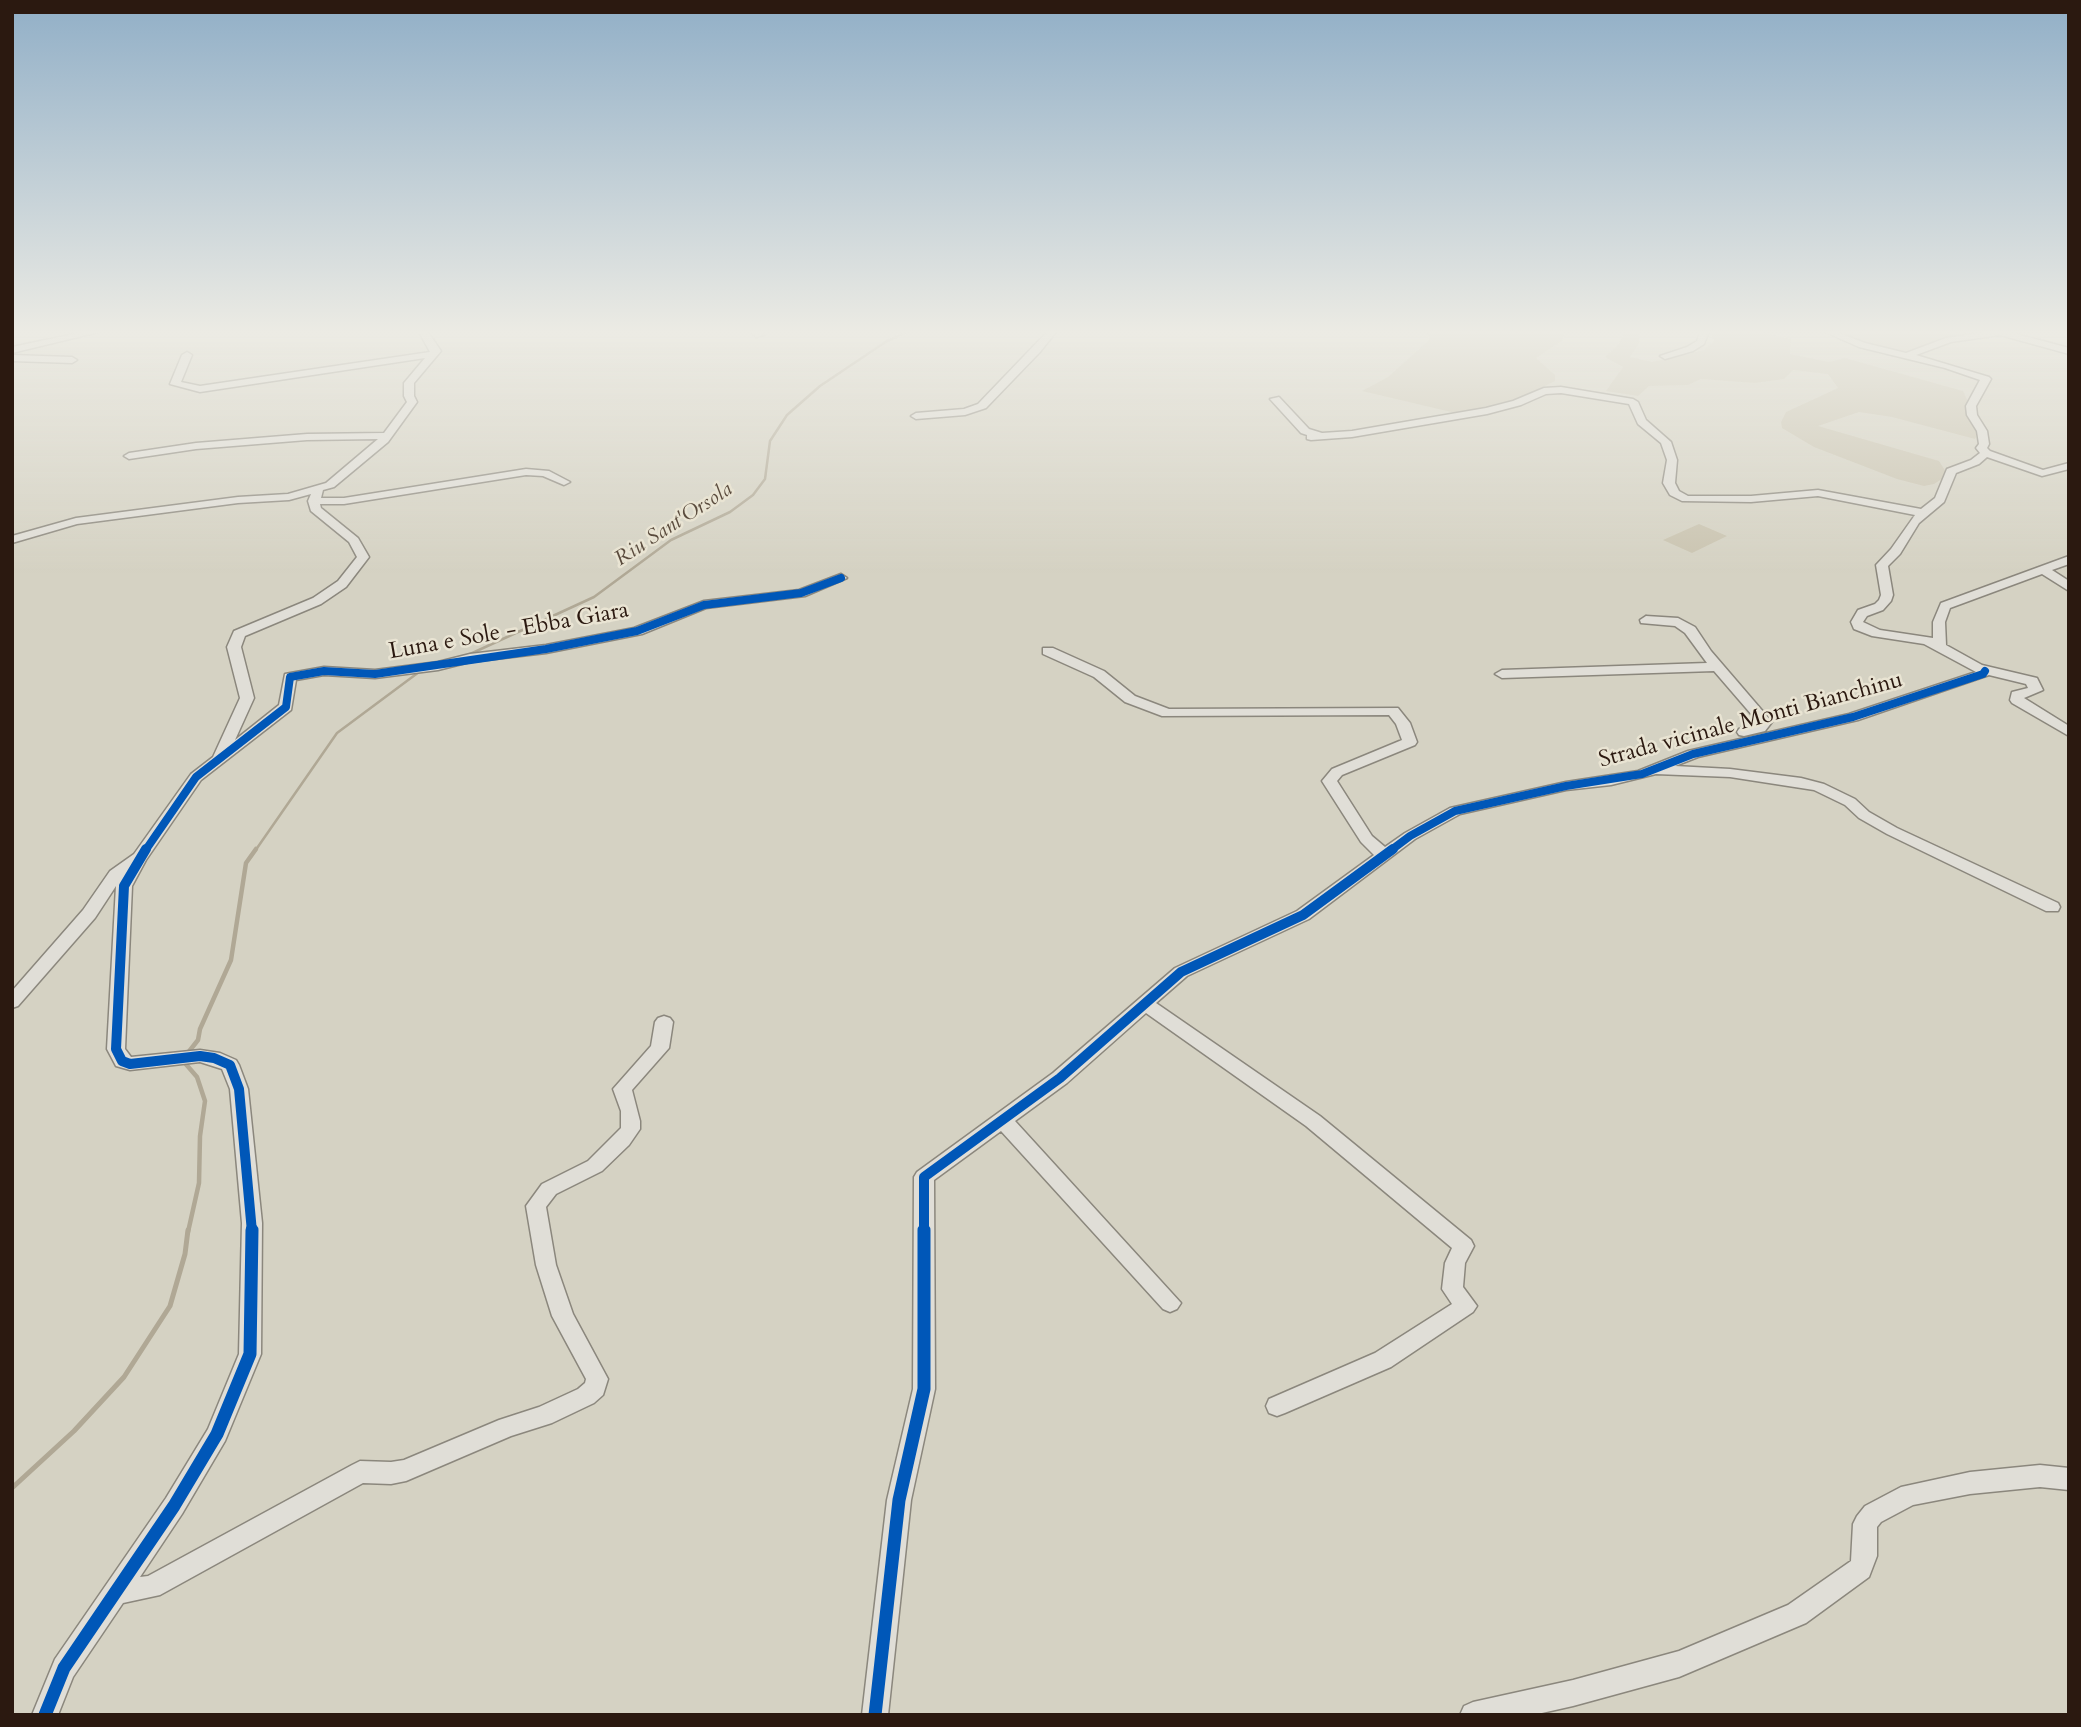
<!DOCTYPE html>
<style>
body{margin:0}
#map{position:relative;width:2081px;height:1727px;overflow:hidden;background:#d5d2c3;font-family:Cardo,serif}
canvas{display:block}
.frame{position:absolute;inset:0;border:14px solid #2b1910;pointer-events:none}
</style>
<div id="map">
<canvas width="2081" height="1727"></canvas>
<div class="frame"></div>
</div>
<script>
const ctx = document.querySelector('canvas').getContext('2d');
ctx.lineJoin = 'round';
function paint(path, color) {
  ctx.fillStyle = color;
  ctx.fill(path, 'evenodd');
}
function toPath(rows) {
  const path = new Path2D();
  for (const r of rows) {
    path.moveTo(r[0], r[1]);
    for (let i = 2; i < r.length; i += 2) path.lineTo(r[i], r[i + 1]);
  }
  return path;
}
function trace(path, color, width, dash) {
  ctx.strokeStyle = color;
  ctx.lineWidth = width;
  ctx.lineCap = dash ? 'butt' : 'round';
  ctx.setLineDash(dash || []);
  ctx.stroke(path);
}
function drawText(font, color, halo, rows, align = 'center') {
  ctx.font = font + ' Cardo,serif';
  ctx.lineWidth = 5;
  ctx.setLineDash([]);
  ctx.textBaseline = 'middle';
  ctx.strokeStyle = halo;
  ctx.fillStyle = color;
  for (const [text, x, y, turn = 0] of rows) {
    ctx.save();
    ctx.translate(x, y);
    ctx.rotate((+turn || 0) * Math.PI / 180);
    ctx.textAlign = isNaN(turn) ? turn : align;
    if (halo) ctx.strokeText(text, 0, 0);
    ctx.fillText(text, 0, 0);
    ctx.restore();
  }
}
paint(toPath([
 [1427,332,1565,332,1562,341,1536,358,1555,375,1555,381,1505,406,1464,415,1362,391,1388,377,1429,340],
 [1625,332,1638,332,1640,342,1630,357,1652,362,1704,350,1714,341,1710,332,1761,332,1791,339,1790,354,1829,362,1845,358,1963,391,1980,428,1975,439,1892,417,1859,412,1818,426,1939,461,1948,475,1934,484,1924,486,1897,479,1814,447,1782,428,1781,422,1786,412,1838,388,1828,374,1793,370,1784,379,1755,383,1701,379,1688,385,1649,386,1638,396,1606,391,1623,367,1605,357,1618,345],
 [1835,332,1988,332,1943,340,1899,353,1857,342],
 [1699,524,1727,536,1692,553,1663,540]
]), '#c9c3af');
trace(toPath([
 [468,655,594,597,671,540,730,512,753,495,765,479,770,441,787,415,820,386,887,341,907,332],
 [255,851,337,733,419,672]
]), '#b0a895', 2.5);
trace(toPath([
 [187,1054,198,1040,200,1029,231,960,246,863,256,849],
 [184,1062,197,1077,205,1101,200,1136,199,1183,188,1232]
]), '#b0a895', 4.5);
trace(toPath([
 [12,1488,74,1431,124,1377,170,1306,185,1254,188,1230]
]), '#b0a895', 5);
const minor = toPath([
 [83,332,99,332,12,353,12,347,83,332],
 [419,332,428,332,441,351,414,383,414,396,417,402,388,442,334,487,323,490,321,498,344,498,526,469,549,471,570,482,564,485,543,476,526,475,344,504,320,504,321,508,358,538,369,557,346,587,321,604,245,636,241,647,254,698,235,740,279,705,285,674,324,667,375,670,438,662,470,654,546,645,634,628,704,601,799,590,841,574,847,578,805,596,706,608,642,634,546,653,470,662,438,670,375,678,324,675,296,680,291,710,201,780,146,860,132,886,125,1049,131,1057,200,1050,220,1053,236,1060,239,1065,248,1089,262,1223,261,1354,225,1441,182,1514,140,1577,148,1576,352,1465,360,1461,391,1462,404,1460,499,1420,539,1407,578,1389,585,1383,586,1379,552,1316,536,1265,526,1206,542,1184,588,1161,621,1128,621,1111,613,1089,651,1046,655,1022,658,1018,664,1016,670,1018,673,1022,669,1048,632,1090,640,1121,640,1129,629,1145,602,1171,556,1194,546,1207,556,1265,573,1314,608,1379,603,1395,594,1403,552,1423,511,1436,406,1481,391,1484,363,1483,160,1595,123,1603,73,1677,58,1715,32,1715,55,1659,166,1498,208,1429,239,1354,242,1223,230,1089,222,1069,200,1062,130,1070,116,1066,107,1049,116,886,95,918,18,1006,12,1008,12,991,83,910,110,871,134,854,191,774,213,757,240,698,227,647,234,631,313,598,338,581,357,557,349,542,311,511,308,501,311,494,289,500,238,503,77,524,12,543,12,536,76,518,238,497,288,494,326,483,378,439,307,440,196,449,129,459,124,456,129,453,196,443,307,434,384,433,407,402,404,396,404,383,425,358,200,392,170,384,182,355,187,352,192,355,181,382,200,386,430,352,419,332],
 [751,332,760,332,764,335,756,337,751,332],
 [1047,332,1056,332,1040,352,986,408,965,415,916,419,911,416,916,413,964,409,978,404,1047,332],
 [1700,332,1709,332,1704,344,1693,351,1665,359,1660,356,1687,347,1697,341,1700,332],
 [1825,332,1836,332,1865,343,1906,353,1946,338,1985,332,2009,332,2069,348,2069,354,2000,335,1951,342,1916,355,1989,377,1991,379,1976,406,1977,415,1987,431,1989,444,1987,448,1990,451,2043,470,2069,463,2069,469,2042,476,1987,457,1979,464,1956,473,1944,502,1919,523,1900,554,1888,566,1893,595,1891,601,1883,610,1867,616,1863,622,1880,630,1933,638,1933,622,1941,603,2069,556,2069,564,2052,570,2069,581,2069,591,2042,574,1950,608,1945,622,1946,645,1982,665,2037,678,2043,690,2024,698,2069,726,2069,736,2012,703,2010,700,2012,692,2028,688,2026,684,1989,675,1858,720,1698,757,1675,766,1730,769,1801,778,1824,784,1855,799,1869,812,1897,828,2058,903,2060,907,2058,911,2046,911,1887,834,1859,818,1845,805,1814,790,1730,777,1656,774,1611,785,1566,790,1460,814,1415,839,1309,919,1187,976,1156,1003,1320,1116,1471,1240,1474,1246,1465,1263,1463,1287,1477,1306,1473,1312,1391,1367,1285,1413,1277,1416,1269,1413,1266,1406,1269,1399,1375,1353,1452,1304,1442,1289,1445,1263,1452,1248,1306,1126,1146,1013,1067,1083,1015,1121,1181,1303,1177,1309,1170,1312,1163,1309,1001,1131,934,1180,935,1389,911,1500,888,1715,862,1715,887,1500,913,1389,914,1177,917,1172,1053,1073,1175,968,1297,911,1374,855,1361,842,1322,781,1332,769,1402,740,1396,724,1389,715,1162,716,1125,702,1094,677,1043,654,1043,648,1053,648,1104,671,1135,696,1169,709,1398,708,1410,723,1417,742,1415,745,1342,775,1337,781,1372,836,1385,847,1405,833,1450,808,1566,782,1638,771,1688,751,1849,714,1976,672,1924,644,1872,636,1854,629,1851,622,1858,610,1875,604,1879,600,1881,595,1876,565,1891,549,1915,515,1818,496,1751,502,1682,501,1670,495,1663,483,1667,460,1661,443,1638,424,1629,404,1561,393,1546,394,1521,405,1487,414,1352,437,1311,440,1307,439,1307,435,1301,433,1270,399,1279,397,1309,429,1322,433,1352,431,1486,408,1513,401,1544,388,1561,387,1633,399,1638,402,1646,420,1671,442,1677,460,1675,483,1679,491,1688,496,1751,496,1818,490,1921,509,1935,498,1947,469,1971,460,1980,453,1976,448,1979,444,1977,431,1967,415,1966,406,1980,380,1945,368,1859,347,1825,332],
 [12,355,72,357,77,360,72,363,12,361,12,355],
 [1646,616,1678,618,1695,627,1711,651,1772,722,1765,731,1744,736,1739,735,1737,732,1739,729,1758,722,1714,671,1502,678,1495,674,1502,670,1707,663,1685,633,1675,626,1641,623,1640,620,1646,616],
 [2040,1465,2069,1468,2069,1490,2040,1487,1970,1494,1913,1505,1881,1522,1877,1527,1877,1556,1869,1577,1806,1623,1679,1677,1573,1706,1533,1715,1460,1715,1464,1706,1473,1702,1573,1680,1679,1651,1788,1605,1851,1561,1853,1524,1857,1516,1865,1506,1901,1487,1970,1472,2040,1465]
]);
trace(minor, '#8b877d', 3);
paint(minor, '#e0ded7');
trace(toPath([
 [145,851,196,777,286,707,290,677,324,671,375,674,546,649,637,631,704,605,801,593,841,578],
 [1390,851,1410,836,1455,811,1566,786,1642,774,1693,754,1853,717,1983,674,1985,671]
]), '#0057b8', 8);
trace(toPath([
 [146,849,124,886,116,1049,122,1061,130,1064,200,1056,214,1058,230,1065,239,1089,252,1232],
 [924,1232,924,1177,1060,1078,1181,972,1303,915,1393,849]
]), '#0057b8', 10);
trace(toPath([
 [45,1715,64,1668,174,1506,217,1434,250,1354,252,1230],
 [875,1715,899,1500,924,1389,924,1230]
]), '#0057b8', 13);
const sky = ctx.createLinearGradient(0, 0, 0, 573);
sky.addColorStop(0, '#91afc7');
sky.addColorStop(0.58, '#ecebe4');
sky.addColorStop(1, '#ecebe400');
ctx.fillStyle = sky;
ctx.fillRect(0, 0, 2081, 573);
drawText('italic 21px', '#5a4b3d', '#e9e4d3', [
 ["Riu Sant'Orsola",674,525,-33]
]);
drawText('23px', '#2b1910', '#e9e4d3', [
 ["Luna e Sole - Ebba Giara",509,632,-10],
 ["Strada vicinale Monti Bianchinu",1751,721,-15]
]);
</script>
